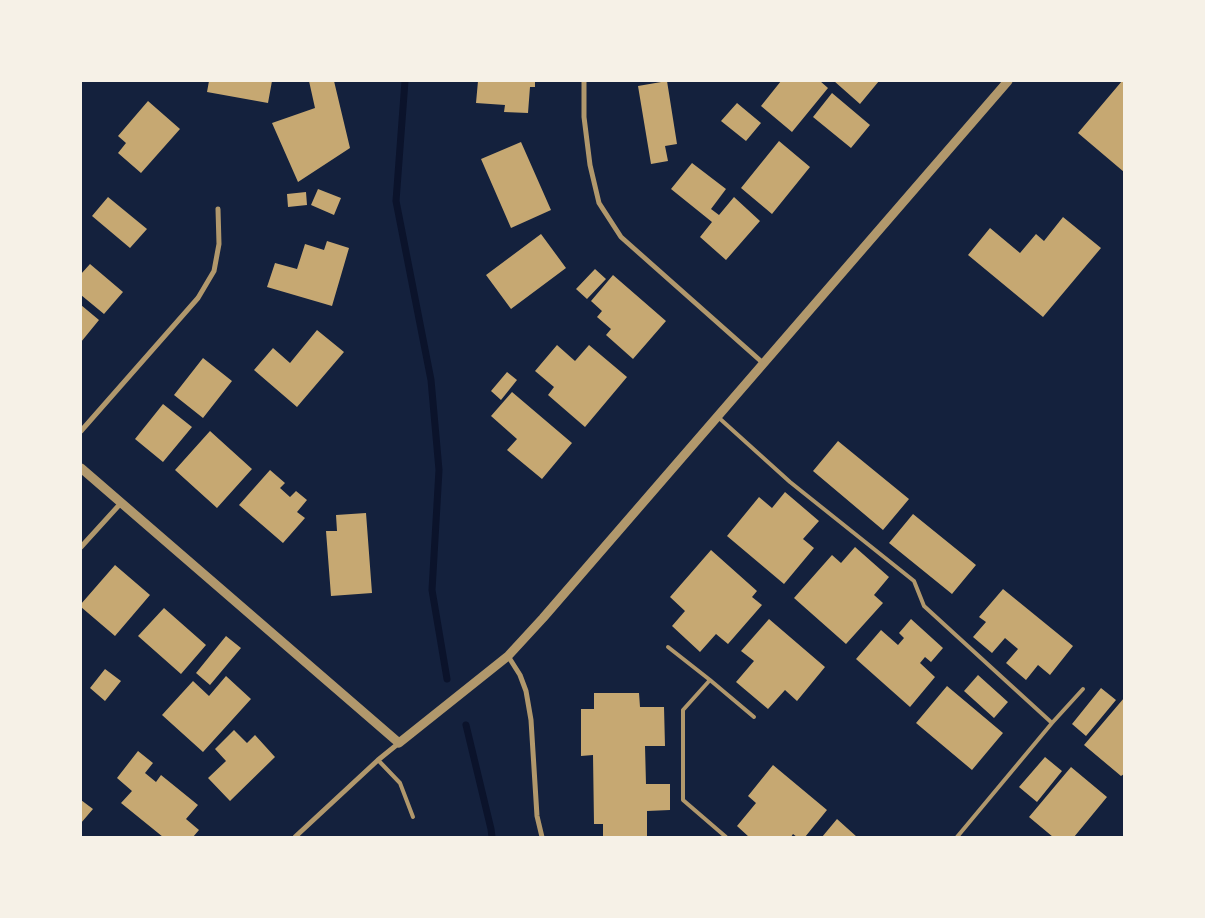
<!DOCTYPE html>
<style>
body{margin:0}
#map{position:relative;width:1205px;height:918px;overflow:hidden;background:#14213d;font-family:Overpass,sans-serif}
canvas{display:block}
.frame{position:absolute;inset:0;border:82px solid #f6f1e7;pointer-events:none}
</style>
<div id="map">
<canvas width="1205" height="918"></canvas>
<div class="frame"></div>
</div>
<script>
const ctx = document.querySelector('canvas').getContext('2d');
ctx.lineJoin = 'round';
function toPath(rows) {
  const path = new Path2D();
  for (const r of rows) {
    path.moveTo(r[0], r[1]);
    for (let i = 2; i < r.length; i += 2) path.lineTo(r[i], r[i + 1]);
  }
  return path;
}
function trace(path, color, width, dash) {
  ctx.strokeStyle = color;
  ctx.lineWidth = width;
  ctx.lineCap = dash ? 'butt' : 'round';
  ctx.setLineDash(dash || []);
  ctx.stroke(path);
}
function paint(path, color) {
  ctx.fillStyle = color;
  ctx.fill(path, 'evenodd');
}
trace(toPath([
 [405,81,396,201,431,380,439,470,432,590,447,679],
 [466,725,491,829,492,837]
]), '#0b132b', 7);
paint(toPath([
 [209,81,272,81,268,103,207,92],
 [309,81,334,81,350,148,298,182,272,123,315,108],
 [478,81,535,81,535,87,530,87,528,113,504,112,505,105,476,103],
 [667,81,677,144,665,146,668,161,651,164,638,86],
 [781,81,820,81,828,88,792,132,761,106],
 [834,81,879,81,860,104],
 [1122,81,1124,81,1124,172,1078,133],
 [832,93,870,125,851,148,813,117],
 [148,101,180,129,141,173,118,153,126,143,118,136],
 [737,103,761,123,746,141,721,121],
 [779,141,810,167,772,214,741,188],
 [521,142,551,210,511,228,481,159],
 [692,163,726,189,711,209,719,215,734,197,760,221,726,260,700,237,712,222,671,189],
 [318,189,341,198,334,215,311,205],
 [306,192,307,205,288,207,287,194],
 [108,197,147,229,130,248,92,216],
 [1063,217,1101,248,1043,317,968,255,990,228,1020,253,1036,234,1044,241],
 [541,234,566,268,511,309,486,275],
 [327,241,349,248,332,306,267,287,275,263,297,269,305,244,324,250],
 [90,264,123,292,104,314,81,295,81,274],
 [595,269,606,279,587,299,576,289],
 [613,275,666,321,633,359,606,335,611,329,597,317,602,311,591,301],
 [81,305,99,320,81,342],
 [317,330,344,352,297,407,254,370,273,348,290,363],
 [557,345,575,361,589,345,627,377,585,427,548,395,554,387,535,371],
 [203,358,232,381,203,418,174,395],
 [507,372,517,380,501,400,491,391],
 [512,392,572,443,542,479,507,450,517,439,491,416],
 [163,404,192,427,163,462,135,439],
 [210,431,252,469,217,508,175,470],
 [838,441,909,499,883,530,813,471],
 [270,470,285,483,280,488,290,497,296,491,307,500,297,512,305,518,283,543,239,505],
 [785,492,819,521,803,539,814,548,784,584,727,536,759,497,772,508],
 [366,513,372,593,331,596,326,531,337,531,336,515],
 [913,514,976,565,952,594,889,543],
 [855,547,889,577,874,595,883,603,846,644,794,598,832,555,841,563],
 [711,550,757,591,752,597,762,605,728,644,716,634,700,652,672,626,685,611,670,597],
 [115,565,150,595,115,636,81,607,81,604],
 [1003,589,1073,646,1050,675,1038,665,1026,680,1006,663,1018,649,1005,638,992,653,973,637,986,622,979,617],
 [164,608,206,645,181,674,138,636],
 [769,619,825,667,797,701,785,690,768,709,736,682,754,661,741,651],
 [911,619,943,648,931,662,925,657,920,663,935,677,910,707,856,659,881,630,898,645,904,638,899,633],
 [226,636,241,648,210,685,196,673],
 [105,669,121,681,105,701,90,688],
 [978,675,1008,702,994,718,964,691],
 [226,676,251,699,203,752,162,715,193,681,209,696],
 [947,686,1003,733,972,770,916,723],
 [1101,688,1116,700,1086,736,1072,724],
 [594,693,639,693,640,707,664,707,665,746,645,746,646,784,670,784,670,810,647,811,647,837,603,837,603,824,594,824,593,755,581,756,581,709,594,709],
 [1124,698,1124,774,1121,776,1084,745],
 [234,730,247,743,255,735,275,757,230,801,208,778,226,761,215,749],
 [138,751,153,763,145,773,156,782,161,775,198,805,186,819,199,830,193,837,163,837,121,803,132,791,117,778],
 [1045,757,1062,771,1037,802,1019,787],
 [773,765,827,810,805,837,797,837,793,834,791,837,749,837,737,826,756,803,748,796],
 [1071,767,1107,797,1074,837,1053,837,1029,817],
 [81,800,93,809,81,823],
 [837,819,857,837,822,837]
]), '#c6a872');
trace(toPath([
 [718,417,790,482,914,581,924,606,1052,723],
 [668,647,710,680,754,717],
 [710,680,683,710,683,800,726,837],
 [378,760,400,783,413,817],
 [957,837,1052,723,1083,689]
]), '#b1986c', 4);
trace(toPath([
 [584,81,584,117,590,165,599,203,621,237,763,363],
 [81,431,198,298,214,271,219,244,218,209],
 [81,547,121,503],
 [508,656,520,675,526,691,531,720,537,816,542,837],
 [295,837,378,760,399,743]
]), '#b1986c', 5);
trace(toPath([
 [81,468,399,743,508,656,543,618,1008,81]
]), '#b1986c', 9);
</script>
